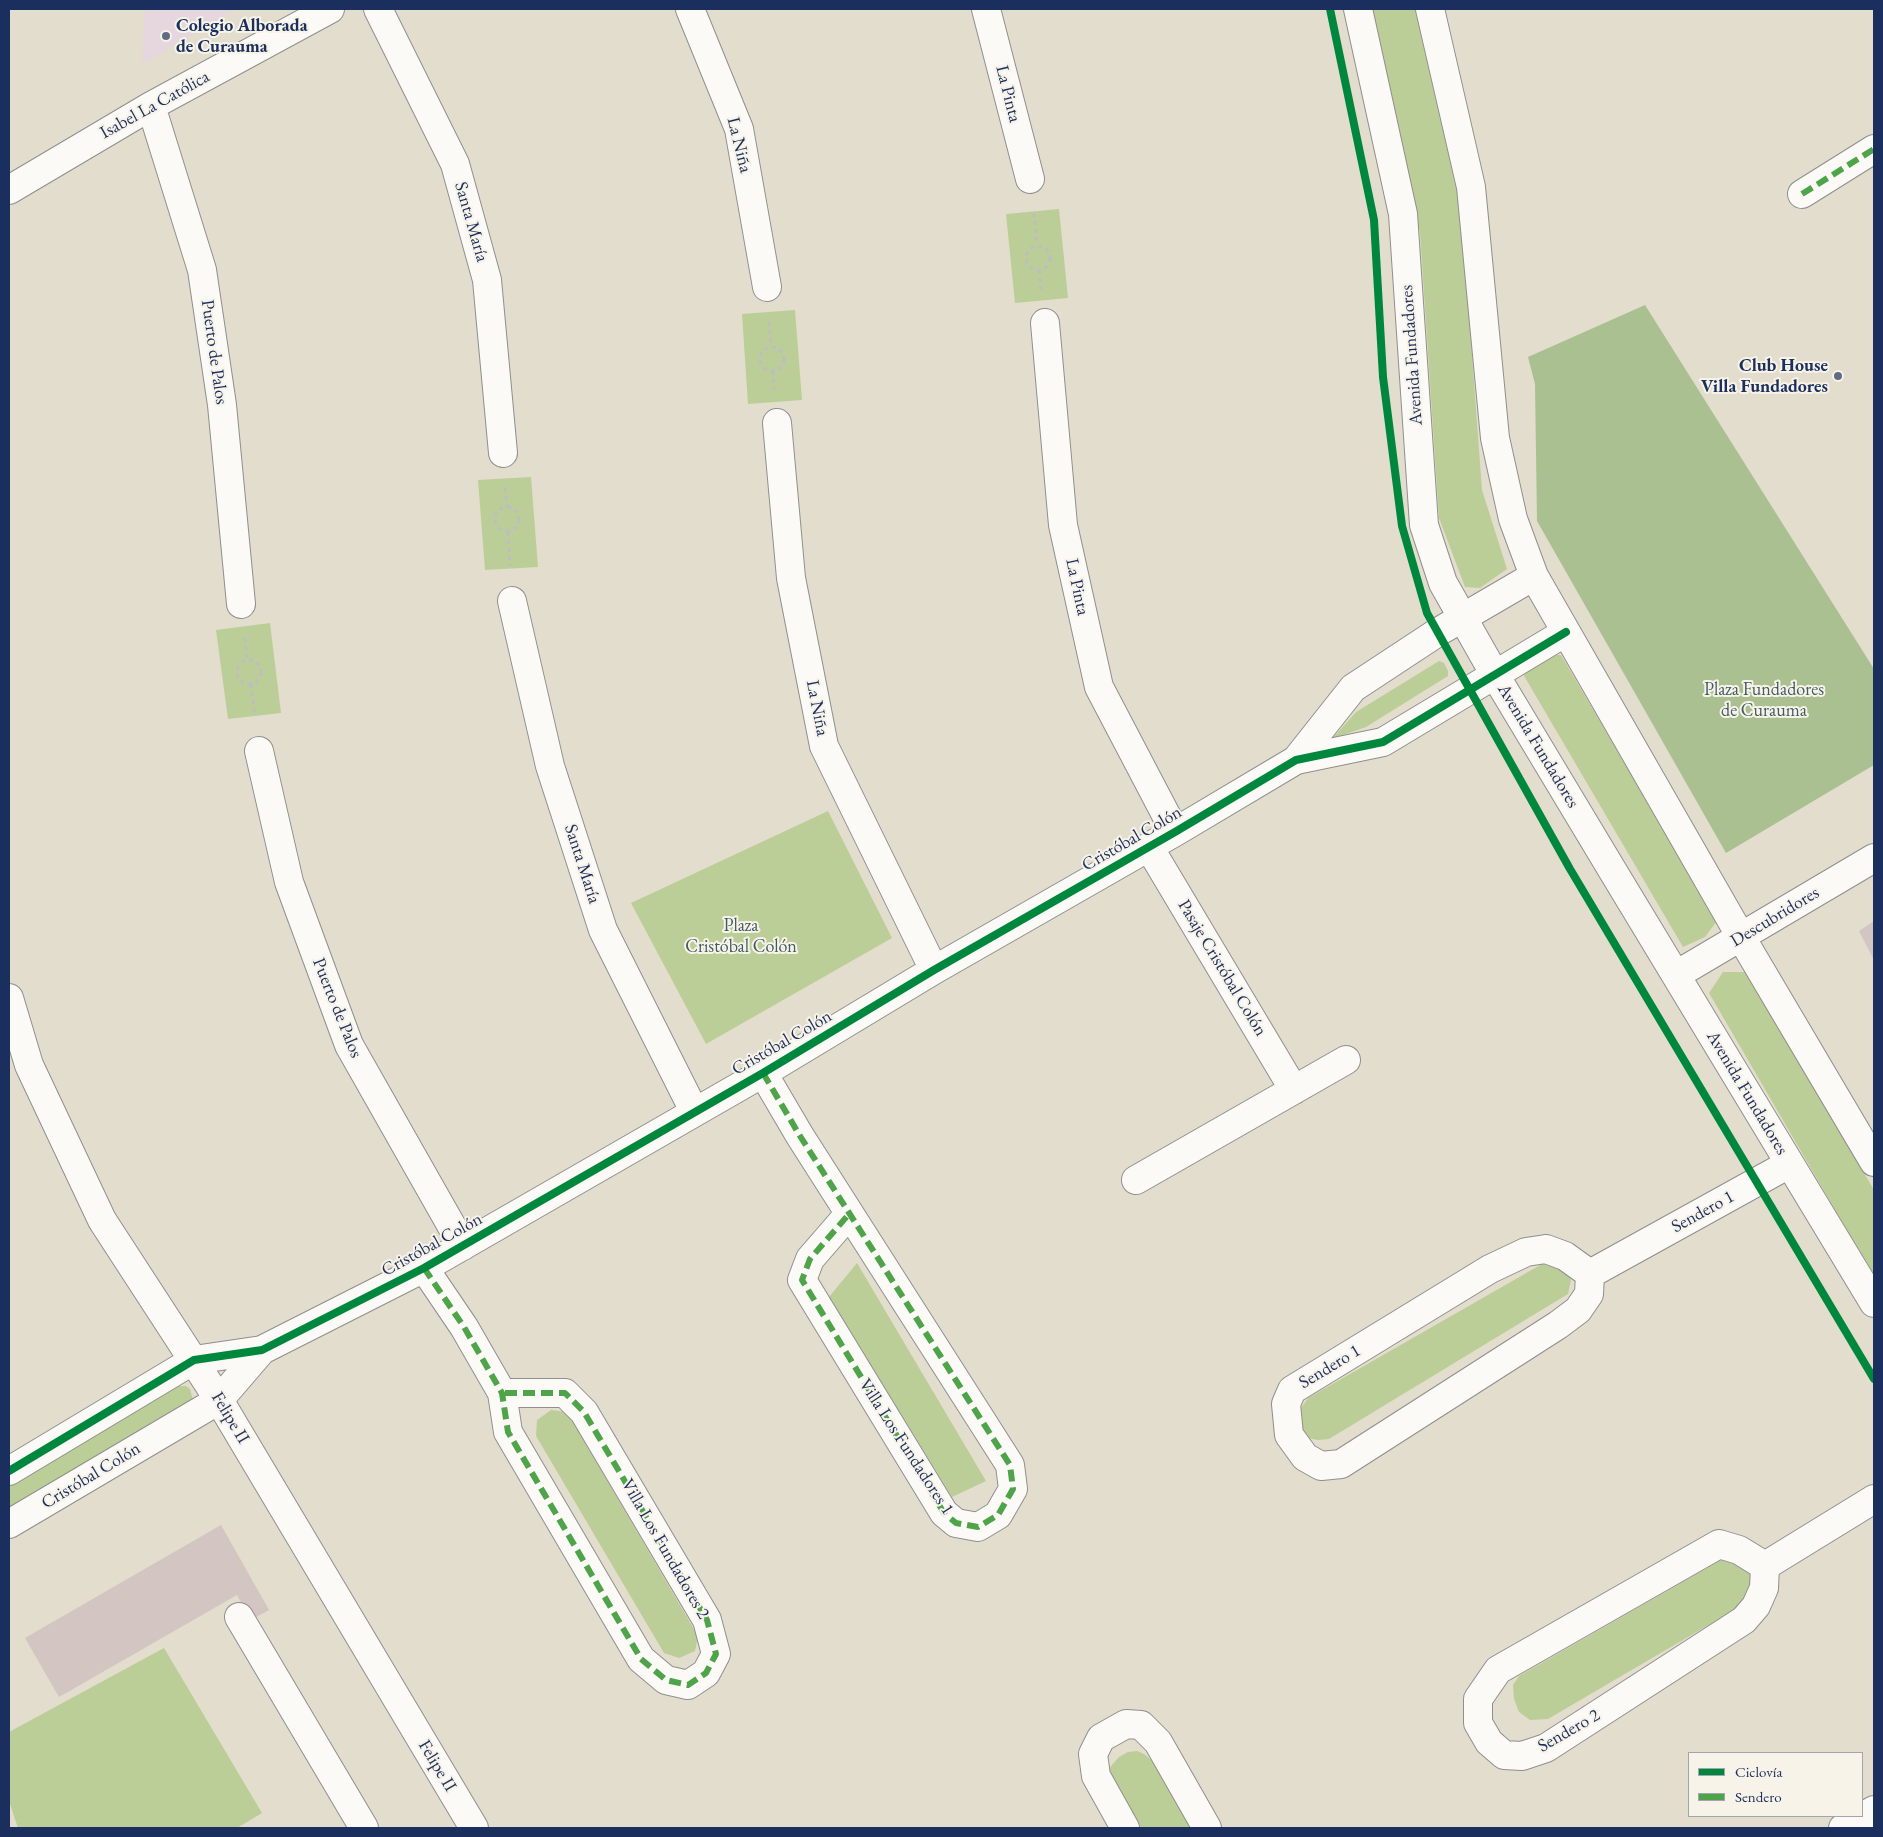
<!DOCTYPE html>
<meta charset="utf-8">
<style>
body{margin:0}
#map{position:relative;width:1883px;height:1837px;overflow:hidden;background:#e2ddcc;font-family:"EB Garamond",serif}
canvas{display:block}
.frame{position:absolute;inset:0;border:10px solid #1b2f5e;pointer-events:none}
.legend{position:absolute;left:1688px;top:1752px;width:175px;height:65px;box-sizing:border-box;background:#f7f3e8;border:1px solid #9fa5b1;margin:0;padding:6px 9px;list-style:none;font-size:15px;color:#1b2f5e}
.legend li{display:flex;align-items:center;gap:10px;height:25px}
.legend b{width:25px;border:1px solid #9fa5b1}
</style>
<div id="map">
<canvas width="1883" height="1837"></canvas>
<div class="frame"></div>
<ul class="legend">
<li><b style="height:6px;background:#00873e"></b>Ciclovía</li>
<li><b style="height:6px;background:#4fa44a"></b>Sendero</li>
</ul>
</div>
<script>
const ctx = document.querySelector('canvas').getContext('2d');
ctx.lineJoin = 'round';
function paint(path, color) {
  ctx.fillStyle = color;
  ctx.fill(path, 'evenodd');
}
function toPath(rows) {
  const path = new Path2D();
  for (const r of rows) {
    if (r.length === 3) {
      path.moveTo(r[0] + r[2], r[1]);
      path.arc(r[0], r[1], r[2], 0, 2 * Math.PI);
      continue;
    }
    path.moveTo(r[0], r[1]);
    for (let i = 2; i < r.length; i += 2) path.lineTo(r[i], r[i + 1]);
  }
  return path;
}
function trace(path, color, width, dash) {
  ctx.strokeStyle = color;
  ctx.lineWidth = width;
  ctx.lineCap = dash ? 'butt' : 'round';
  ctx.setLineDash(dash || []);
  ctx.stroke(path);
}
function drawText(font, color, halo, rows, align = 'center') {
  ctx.font = font + ' "EB Garamond",serif';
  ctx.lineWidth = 4;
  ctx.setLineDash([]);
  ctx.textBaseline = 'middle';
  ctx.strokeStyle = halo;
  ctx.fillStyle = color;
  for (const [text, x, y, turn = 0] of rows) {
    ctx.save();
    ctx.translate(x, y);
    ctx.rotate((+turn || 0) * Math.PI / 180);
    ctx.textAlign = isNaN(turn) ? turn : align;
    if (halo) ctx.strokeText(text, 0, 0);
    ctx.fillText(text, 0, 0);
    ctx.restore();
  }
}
paint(toPath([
 [145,9,235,9,142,64]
]), '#e6d7df');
paint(toPath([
 [1371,9,1415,9,1461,205,1482,490,1507,569,1480,588,1465,587,1439,518,1420,233],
 [1059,209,1068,298,1015,303,1006,214],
 [795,310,802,400,748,404,742,314],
 [531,477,538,567,485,570,478,480],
 [270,623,281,713,228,719,216,630],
 [1561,655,1717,921,1705,937,1683,947,1523,674,1539,656],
 [1439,661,1444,663,1448,671,1448,676,1366,727,1332,739,1356,712],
 [828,811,892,938,706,1044,631,903],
 [1723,972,1746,972,1874,1190,1874,1277,1709,993],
 [1549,1260,1572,1275,1568,1294,1329,1439,1318,1440,1308,1438,1299,1429,1297,1414,1308,1398],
 [857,1263,986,1481,952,1497,829,1297],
 [177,1386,186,1386,190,1389,193,1400,9,1511,9,1485],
 [551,1410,567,1412,698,1636,695,1651,679,1658,664,1653,536,1436,537,1420],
 [1721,1560,1737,1560,1748,1569,1753,1582,1746,1603,1548,1719,1530,1720,1519,1712,1514,1699,1513,1685,1519,1676],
 [164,1648,262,1813,237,1828,18,1828,9,1801,9,1732],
 [1137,1751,1144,1754,1154,1762,1194,1828,1137,1828,1108,1774,1111,1766,1119,1757,1128,1752]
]), '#bcce97');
paint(toPath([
 [1645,305,1874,669,1874,765,1726,853,1537,521,1535,384,1528,357]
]), '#abc091');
paint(toPath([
 [1874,921,1874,960,1859,931],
 [221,1525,269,1610,251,1620,237,1595,59,1697,25,1638]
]), '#d2c5c2');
const minor = toPath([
 [378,9,455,164,487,280,503,453],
 [690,9,739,129,767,287],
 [986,9,1030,179],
 [1358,9,1403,214,1424,525,1443,583,1495,675,1614,873,1874,1303],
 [1430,9,1471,187,1495,438,1513,519,1534,576,1741,937,1874,1162],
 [151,106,202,270,222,405,241,604],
 [9,190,151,106,330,9],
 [1802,194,1874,149],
 [1045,323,1063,525,1099,687,1175,832],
 [777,423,791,578,824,746,934,970],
 [512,601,550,766,603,930,694,1111],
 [259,751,289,882,349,1045,463,1246],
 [1296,760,1353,688,1438,632,1534,576],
 [1149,847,1294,1090],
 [1676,975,1874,858],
 [9,998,29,1065,102,1220,219,1400,474,1828],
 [763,1073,800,1136,1010,1465,1013,1489,998,1515,978,1527,956,1523,944,1513,802,1280,810,1259,849,1214],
 [1136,1180,1346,1060],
 [1546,1249,1565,1256,1590,1274,1589,1294,1578,1310,1558,1325,1341,1464,1321,1466,1305,1457,1289,1435,1286,1404,1292,1390,1490,1269,1526,1252,1546,1249],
 [424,1268,464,1327,502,1393,508,1432,641,1659,666,1680,688,1685,706,1673,716,1654,707,1620,584,1412,565,1393,502,1393],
 [1590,1274,1789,1164],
 [9,1471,194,1360,262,1350,424,1268,763,1073,934,970,1175,832,1296,760,1383,742,1566,632],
 [9,1524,219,1400,262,1350],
 [1719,1544,1739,1550,1765,1566,1764,1588,1756,1606,1744,1620,1546,1748,1522,1756,1504,1755,1489,1742,1478,1723,1478,1699,1498,1670,1719,1544],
 [1765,1566,1874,1499],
 [239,1617,364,1828],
 [1125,1828,1096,1776,1093,1754,1101,1738,1126,1724,1141,1725,1158,1742,1207,1828],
 [1843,1828,1874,1810]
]);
trace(minor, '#8f8f8e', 30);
trace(toPath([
 [1034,213,1037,245],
 [1038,258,12],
 [1039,270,1041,290],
 [769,322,771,346],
 [772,359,12],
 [773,371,774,390],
 [505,488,507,507],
 [507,519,12],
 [508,532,510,566],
 [245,638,247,659],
 [249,672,12],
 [251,684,255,716]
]), '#bdbec0', 3, [4, 4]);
trace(minor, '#fbfaf7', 28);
trace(toPath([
 [1802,194,1874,149],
 [763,1073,800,1136,1010,1465,1013,1489,998,1515,978,1527,956,1523,944,1513,802,1280,810,1259,849,1214],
 [424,1268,464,1327,502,1393,508,1432,641,1659,666,1680,688,1685,706,1673,716,1654,707,1620,584,1412,565,1393,502,1393]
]), '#4fa44a', 6, [12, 6]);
trace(toPath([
 [1330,9,1374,220,1383,377,1402,526,1427,613,1570,869,1874,1379],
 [9,1471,194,1360,262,1350,424,1268,763,1073,934,970,1175,832,1296,760,1383,742,1566,632]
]), '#00873e', 8);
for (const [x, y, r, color] of [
 [166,36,5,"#616c84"],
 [1838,376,5,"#616c84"]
]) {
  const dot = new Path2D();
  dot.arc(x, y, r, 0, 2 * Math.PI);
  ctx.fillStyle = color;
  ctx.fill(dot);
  trace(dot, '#f7f3e8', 2);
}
drawText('bold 18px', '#1b2f5e', '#f7f3e8', [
 ["Colegio Alborada",176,26],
 ["de Curauma",176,47],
 ["Club House",1828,366,"right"],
 ["Villa Fundadores",1828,387,"right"]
], 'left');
drawText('18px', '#1b2f5e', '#f7f3e8', [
 ["La Pinta",1008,94,76],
 ["Isabel La Católica",155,105,-29],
 ["La Niña",739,145,76],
 ["Santa María",471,222,74],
 ["Puerto de Palos",214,352,82],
 ["Avenida Fundadores",1412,355,-94],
 ["La Pinta",1077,587,78],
 ["La Niña",817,708,79],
 ["Avenida Fundadores",1538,746,59],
 ["Cristóbal Colón",1132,839,-30],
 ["Santa María",582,864,72],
 ["Descubridores",1775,917,-31],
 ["Pasaje Cristóbal Colón",1222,968,59],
 ["Puerto de Palos",337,1008,68],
 ["Cristóbal Colón",782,1043,-30],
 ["Avenida Fundadores",1747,1093,59],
 ["Sendero 1",1703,1212,-29],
 ["Cristóbal Colón",432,1245,-29],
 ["Sendero 1",1330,1367,-31],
 ["Felipe II",230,1418,59],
 ["Villa Los Fundadores 1",906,1447,57],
 ["Cristóbal Colón",91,1476,-31],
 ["Villa Los Fundadores 2",665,1549,60],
 ["Sendero 2",1569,1731,-30],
 ["Felipe II",437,1766,59]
]);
drawText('18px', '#425b62', '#f7f3e8', [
 ["Plaza Fundadores",1764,690],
 ["de Curauma",1764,711],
 ["Plaza",741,926],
 ["Cristóbal Colón",741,947]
]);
</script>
